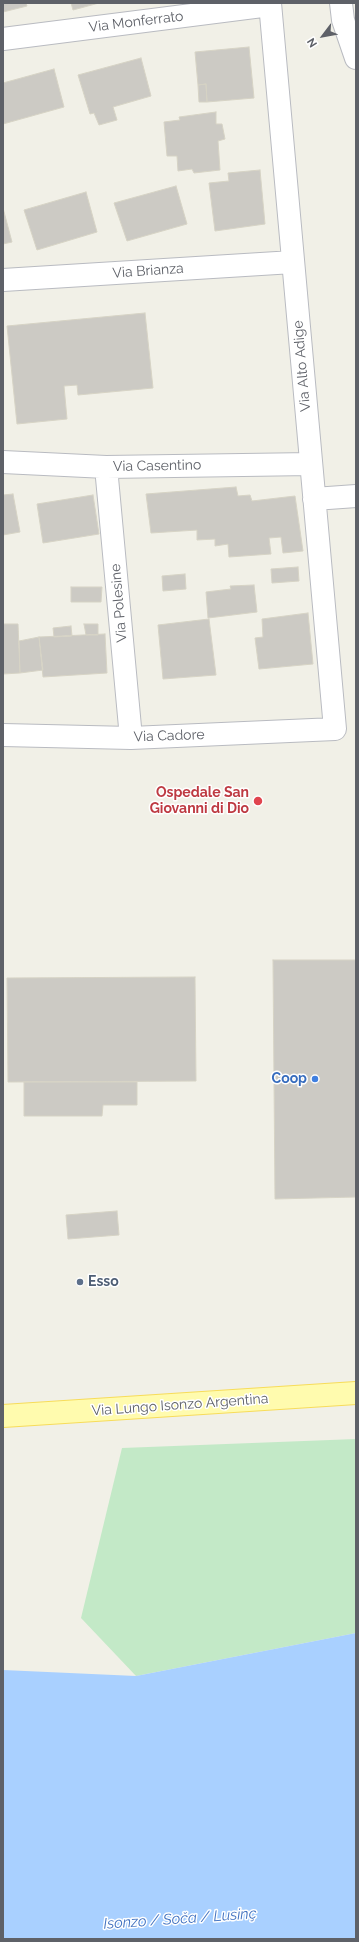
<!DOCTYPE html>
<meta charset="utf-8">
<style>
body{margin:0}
#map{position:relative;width:359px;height:1942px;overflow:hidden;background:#f1f0e7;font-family:Raleway,sans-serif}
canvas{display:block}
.frame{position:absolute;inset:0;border:4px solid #5e6168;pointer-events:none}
.north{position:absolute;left:303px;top:16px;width:40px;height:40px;-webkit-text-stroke:3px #fff;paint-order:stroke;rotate:238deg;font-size:11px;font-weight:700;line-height:16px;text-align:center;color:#5e6168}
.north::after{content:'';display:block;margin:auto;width:14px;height:18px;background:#5e6168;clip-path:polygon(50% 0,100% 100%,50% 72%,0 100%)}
</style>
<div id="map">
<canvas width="359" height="1942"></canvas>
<div class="frame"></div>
<div class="north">N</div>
</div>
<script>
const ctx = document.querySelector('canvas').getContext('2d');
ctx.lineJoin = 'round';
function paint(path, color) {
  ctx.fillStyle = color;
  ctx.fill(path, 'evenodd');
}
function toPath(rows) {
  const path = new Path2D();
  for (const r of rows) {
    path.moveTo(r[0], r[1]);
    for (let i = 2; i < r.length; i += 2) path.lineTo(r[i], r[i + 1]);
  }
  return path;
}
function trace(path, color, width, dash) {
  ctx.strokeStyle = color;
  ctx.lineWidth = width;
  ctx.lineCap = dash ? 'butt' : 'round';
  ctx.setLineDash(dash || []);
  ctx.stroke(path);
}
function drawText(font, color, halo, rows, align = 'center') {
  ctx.font = font + ' Raleway,sans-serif';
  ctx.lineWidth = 3;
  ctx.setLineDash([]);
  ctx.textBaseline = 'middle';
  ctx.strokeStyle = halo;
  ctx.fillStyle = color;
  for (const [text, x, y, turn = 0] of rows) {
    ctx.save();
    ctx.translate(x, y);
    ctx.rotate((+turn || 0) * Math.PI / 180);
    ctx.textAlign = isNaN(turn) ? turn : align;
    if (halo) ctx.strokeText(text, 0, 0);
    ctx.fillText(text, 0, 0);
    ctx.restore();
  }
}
paint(toPath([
 [356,1439,356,1633,136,1676,81,1618,122,1448]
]), '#c3e9c7');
paint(toPath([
 [356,1633,356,1939,3,1939,3,1670,136,1676]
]), '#a9d0ff');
const building = toPath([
 [3,3,26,3,27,6,3,12,3,3],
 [71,3,99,3,73,10,71,3],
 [249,47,254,98,207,102,206,84,198,85,195,52,249,47],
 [141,58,151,96,113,107,117,120,99,125,94,113,90,114,78,75,141,58],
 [54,69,64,107,3,124,3,83,54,69],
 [206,84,207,102,199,102,198,85,206,84],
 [216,112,216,124,222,124,225,139,218,141,220,170,194,173,192,169,178,171,177,156,167,156,164,122,180,120,179,117,216,112],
 [260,170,265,224,215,231,209,183,229,181,228,173,260,170],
 [176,186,187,224,127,241,114,203,176,186],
 [86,192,97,232,37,250,24,210,86,192],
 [3,208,12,242,3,244,3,208],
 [145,313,153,388,78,395,77,385,64,386,67,419,17,424,7,326,145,313],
 [236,487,238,496,250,495,252,501,295,496,303,551,283,553,281,537,269,538,271,554,229,557,228,544,215,546,215,539,197,540,197,530,151,533,146,494,236,487],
 [13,494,20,532,3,535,3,495,13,494],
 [93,495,99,534,43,543,37,504,93,495],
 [298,567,299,581,272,583,271,569,298,567],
 [185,574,186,589,163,591,162,576,185,574],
 [254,585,257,612,208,618,206,592,231,589,230,586,254,585],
 [71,587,102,587,101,602,71,602,71,587],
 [308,613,313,664,259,669,255,638,263,637,262,619,308,613],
 [209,619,216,675,163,679,158,625,209,619],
 [3,624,18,624,20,673,3,674,3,624],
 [84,624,98,624,98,635,86,635,84,624],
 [71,626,72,636,54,637,53,628,71,626],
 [105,634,107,673,43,677,39,637,105,634],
 [39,637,43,670,20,673,19,641,39,637],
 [273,960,356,960,356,1197,275,1199,273,960],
 [195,977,196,1081,8,1082,7,978,195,977],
 [24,1082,137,1082,137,1105,103,1105,102,1116,24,1116,24,1082],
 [117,1211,119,1235,68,1239,66,1215,117,1211]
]);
paint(building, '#cccac4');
trace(building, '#d6d3c5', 1);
const minor = toPath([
 [341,3,343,20,356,58],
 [3,39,270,5],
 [3,280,293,262],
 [3,462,106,467,311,464],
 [106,467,131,738],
 [314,499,356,496],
 [3,735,131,738,335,729,270,3]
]);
const major = toPath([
 [3,1416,356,1393]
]);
trace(minor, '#b9bbc1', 24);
trace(major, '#f7dc5a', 24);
trace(minor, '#fff', 22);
trace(major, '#fffbae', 22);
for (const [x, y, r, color] of [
 [258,801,5,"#e0444e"],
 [315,1079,4,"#3f7fe0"],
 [80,1282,4,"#5c6f8a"]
]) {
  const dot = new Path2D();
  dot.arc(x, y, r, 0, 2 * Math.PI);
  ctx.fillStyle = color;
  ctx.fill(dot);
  trace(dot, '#fff', 1.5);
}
drawText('14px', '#5e6168', '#fff', [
 ["Via Monferrato",136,22,-7],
 ["Via Brianza",148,271,-4],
 ["Via Alto Adige",302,366,-95],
 ["Via Casentino",157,466,-1],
 ["Via Polesine",119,603,-95],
 ["Via Cadore",169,736,-2],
 ["Via Lungo Isonzo Argentina",180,1405,-4]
]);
drawText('bold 14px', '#be3a42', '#fff', [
 ["Ospedale San",249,793],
 ["Giovanni di Dio",249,809]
], 'right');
drawText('bold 14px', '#366cbe', '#fff', [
 ["Coop",307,1079]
], 'right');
drawText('bold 14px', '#4e5e75', '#fff', [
 ["Esso",88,1282]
], 'left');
drawText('italic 15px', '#4272c0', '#fff', [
 ["Isonzo / Soča / Lusinç",180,1919,-4]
]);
</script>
